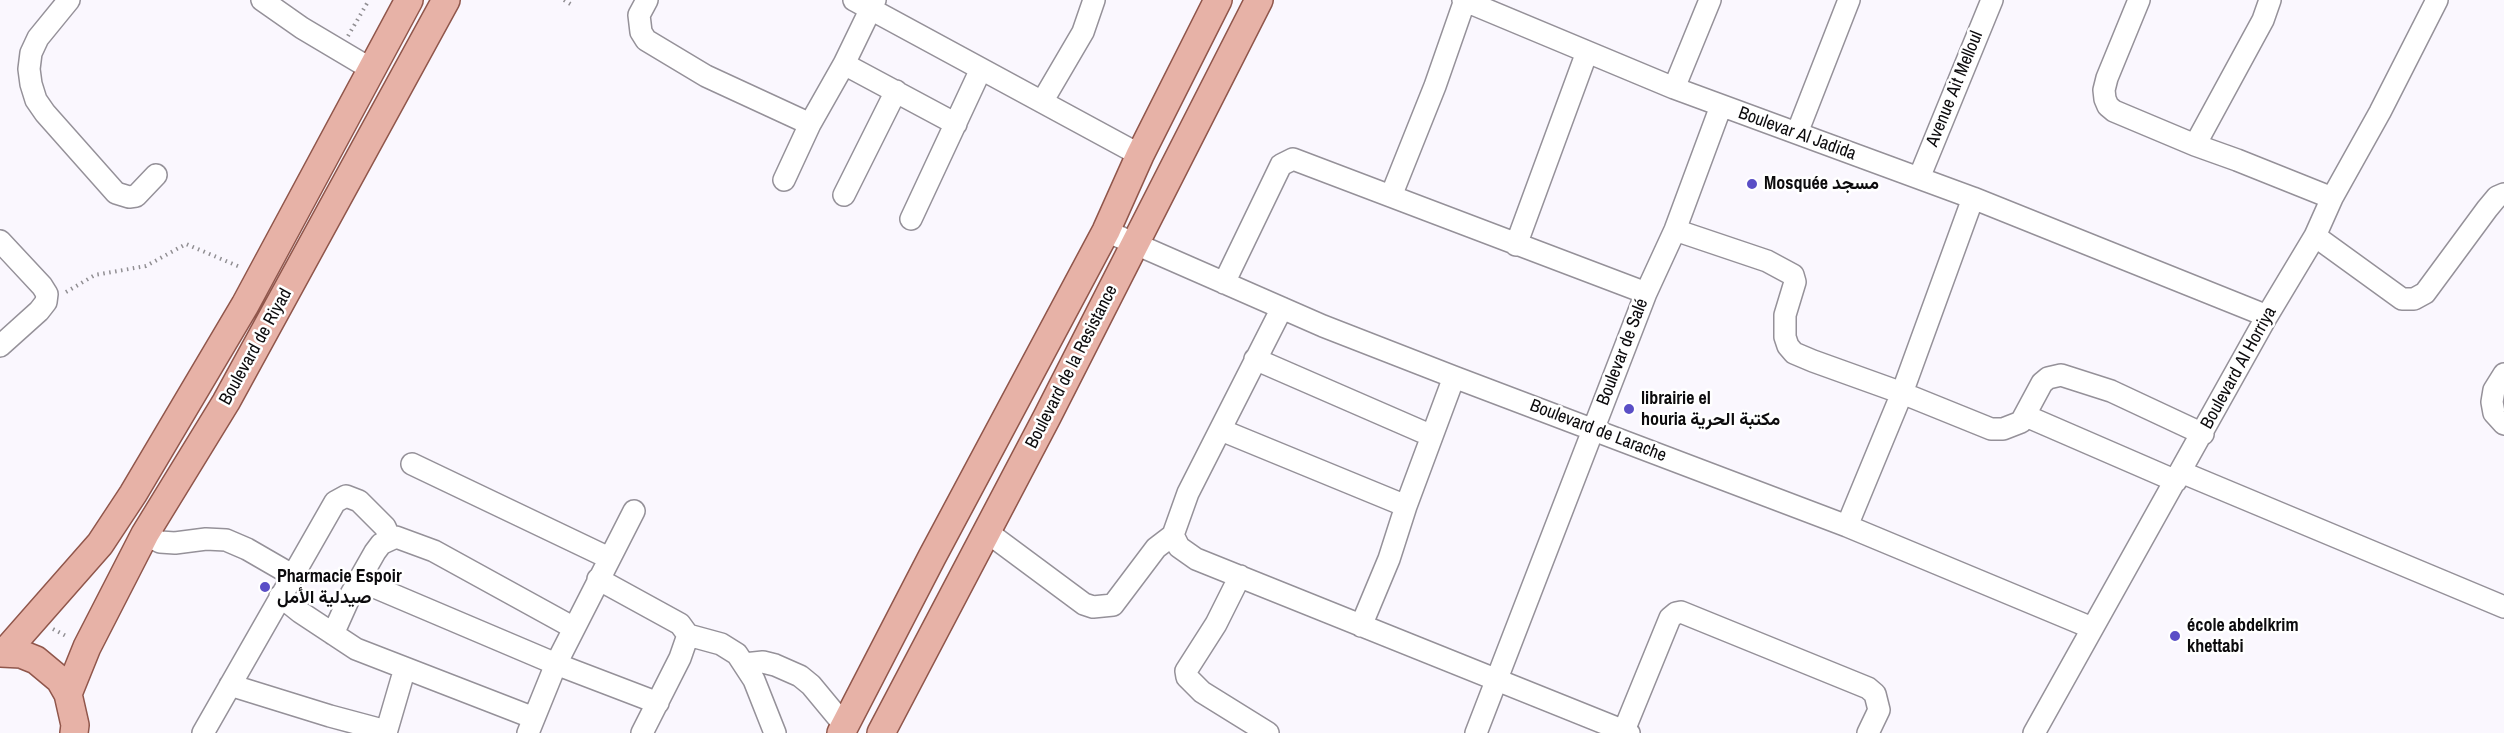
<!DOCTYPE html>
<meta charset="utf-8">
<style>
body{margin:0}
canvas{display:block;background:#faf7fe}
</style>
<canvas width="2504" height="733"></canvas>
<script>
const ctx = document.querySelector('canvas').getContext('2d');
ctx.lineJoin = 'round';
function toPath(rows) {
  const path = new Path2D();
  for (const r of rows) {
    path.moveTo(r[0], r[1]);
    for (let i = 2; i < r.length; i += 2) path.lineTo(r[i], r[i + 1]);
  }
  return path;
}
function trace(path, color, width, dash) {
  ctx.strokeStyle = color;
  ctx.lineWidth = width;
  ctx.lineCap = dash ? 'butt' : 'round';
  ctx.setLineDash(dash || []);
  ctx.stroke(path);
}
function drawText(font, color, halo, rows, align = 'center') {
  ctx.font = font + ' "Archivo Narrow",Vazirmatn,sans-serif';
  ctx.lineWidth = 5;
  ctx.setLineDash([]);
  ctx.textBaseline = 'middle';
  ctx.strokeStyle = halo;
  ctx.fillStyle = color;
  for (const [text, x, y, turn = 0] of rows) {
    ctx.save();
    ctx.translate(x, y);
    ctx.rotate((+turn || 0) * Math.PI / 180);
    ctx.textAlign = isNaN(turn) ? turn : align;
    if (halo) ctx.strokeText(text, 0, 0);
    ctx.fillText(text, 0, 0);
    ctx.restore();
  }
}
const minor = toPath([
 [69,0,38,38,31,53,29,69,31,84,36,100,45,113,116,193,129,197,136,196,156,175],
 [262,0,302,28,371,69],
 [647,0,639,15,641,32,646,40,706,76,810,124],
 [854,0,1140,155],
 [1463,0,1674,88,1973,198,2267,316],
 [2139,0,2107,78,2104,90,2105,99,2108,106,2114,111,2195,145,2237,160,2332,198],
 [844,64,956,124],
 [1674,88,1710,0],
 [1042,102,1083,32,1094,0],
 [1797,133,1849,0],
 [2195,145,2263,20,2270,0],
 [1919,178,1992,0],
 [784,180,810,124,844,64,875,0],
 [844,195,896,91],
 [1391,196,1435,86,1465,0],
 [911,219,981,69],
 [1675,230,1767,261,1793,275,1795,282,1785,315,1785,337,1788,346,1794,353,1813,361,1902,393,1991,429,2003,429,2021,422,2042,383,2048,378,2061,375,2111,391,2203,434],
 [1106,231,1323,326,1454,377,1847,526,2092,628],
 [2315,236,2402,299,2414,299,2425,293,2487,209,2497,197,2504,194],
 [0,241,42,286,47,294,46,302,39,311,0,346],
 [1516,245,1587,52],
 [1224,283,1281,165,1293,159,1646,293],
 [1282,308,1188,493,1173,535,1179,547,1196,559,1629,733],
 [1255,359,1432,436],
 [2504,374,2494,390,2492,402,2494,413,2504,424],
 [2026,416,2176,481],
 [1221,430,1406,506],
 [412,464,609,558],
 [2181,472,2504,607],
 [1847,526,1902,393,1973,198],
 [987,532,1084,604,1093,607,1113,605,1156,548,1173,535],
 [145,534,160,542,175,543,206,539,226,540,247,549,292,575],
 [1240,576,1216,624,1186,671,1187,677,1202,692,1268,733],
 [598,579,680,624,688,635,680,658,642,733],
 [358,580,556,664,658,703],
 [280,596,300,612,356,649,534,718],
 [1361,626,1389,559,1406,506,1454,377],
 [333,634,350,596,375,552,381,544,396,537,434,551,574,628],
 [688,635,721,644,737,654,754,680,775,733],
 [744,664,763,662,775,665,800,676,811,685,845,726],
 [230,685,330,716,386,731],
 [203,733,335,502,346,496,359,501,385,527,390,538],
 [386,733,405,668],
 [528,733,556,664,634,511],
 [1476,733,1646,293,1675,230,1721,106],
 [1623,733,1670,618,1676,613,1681,612,1868,688,1875,694,1879,710,1868,733],
 [2034,733,2267,316,2315,236,2332,198,2380,112,2437,0]
]);
const major = toPath([
 [5,652,100,544,133,494,245,305,409,0],
 [0,653,21,654,36,660,60,680,68,694,75,725,74,733],
 [68,694,87,647,145,534,226,402,446,0],
 [841,733,932,557,1106,231,1140,155,1218,0],
 [881,733,1047,417,1259,0]
]);
trace(minor, '#959199', 24);
trace(major, '#90564b', 30);
trace(toPath([
 [564,0,572,5],
 [348,36,369,0],
 [66,292,95,275,146,266,186,244,240,267],
 [53,629,68,637]
]), '#918f93', 4, [1.5, 4.5]);
trace(minor, '#fff', 21);
trace(major, '#e7b2a7', 27);
for (const [x, y, r, color] of [
 [1752,184,6,"#5a4ec6"],
 [1629,409,6,"#5a4ec6"],
 [265,587,6,"#5a4ec6"],
 [2175,636,6,"#5a4ec6"]
]) {
  const dot = new Path2D();
  dot.arc(x, y, r, 0, 2 * Math.PI);
  ctx.fillStyle = color;
  ctx.fill(dot);
  trace(dot, '#fff', 2);
}
drawText('18px', '#0c0b0d', '#fff', [
 ["Avenue Ait Melloul",1955,89,-68],
 ["Boulevar Al Jadida",1797,134,20],
 ["Boulevard de Riyad",256,347,-61],
 ["Boulevar de Salé",1623,352,-69],
 ["Boulevard de la Resistance",1072,367,-63],
 ["Boulevard Al Horriya",2239,368,-61],
 ["Boulevard de Larache",1598,431,21]
]);
drawText('bold 18px', '#0c0b0d', '#fff', [
 ["Mosquée مسجد",1764,184],
 ["librairie el",1641,399],
 ["houria مكتبة الحرية",1641,420],
 ["Pharmacie Espoir",277,577],
 ["صيدلية الأمل",277,598],
 ["école abdelkrim",2187,626],
 ["khettabi",2187,647]
], 'left');
</script>
